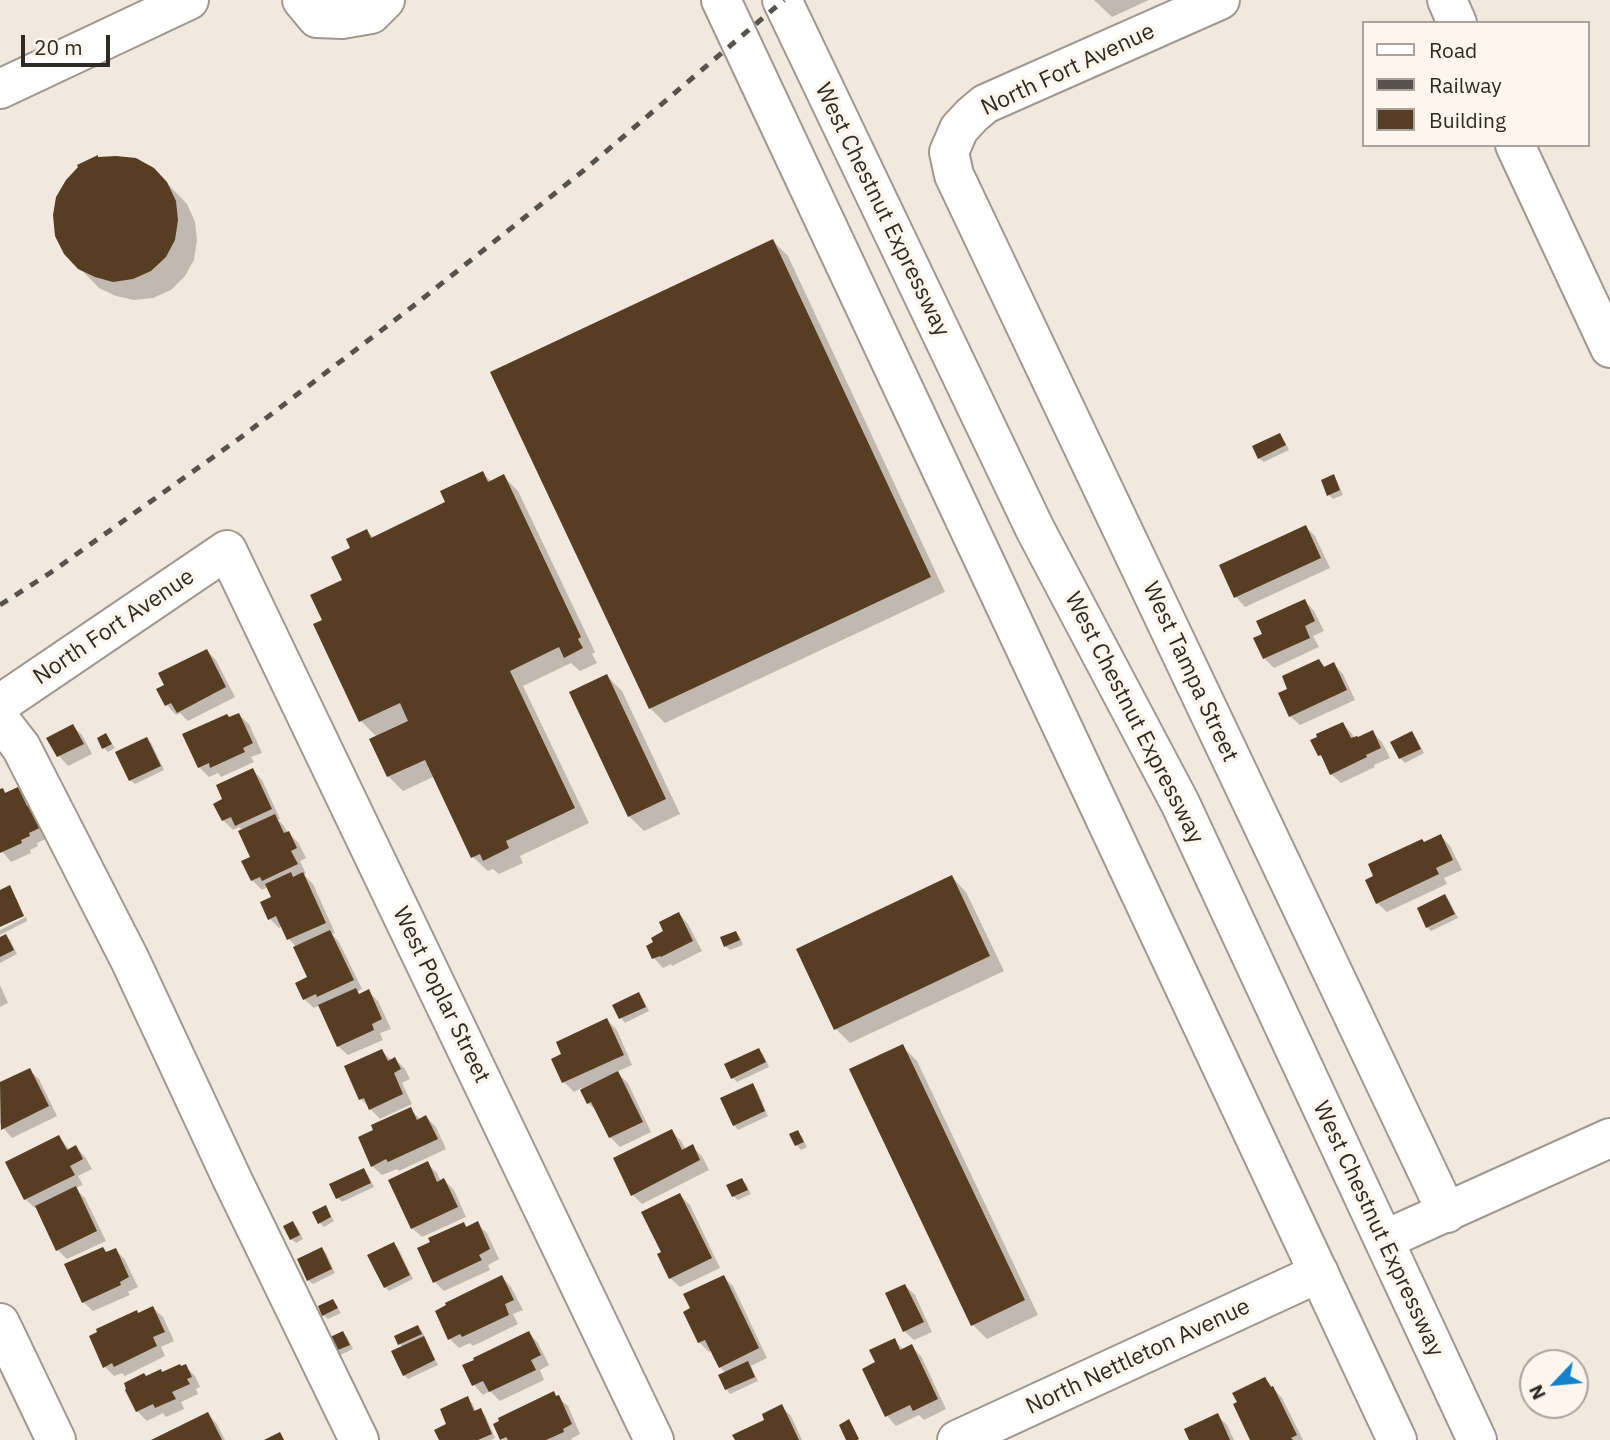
<!DOCTYPE html>
<style>
body{margin:0}
#map{position:relative;width:1610px;height:1440px;overflow:hidden;background:#f2e8dd;font-family:"IBM Plex Sans",sans-serif}
canvas{display:block}
.legend{position:absolute;left:1362px;top:21px;width:228px;height:126px;box-sizing:border-box;background:#fef5ed;border:2px solid #aaa39d;margin:0;padding:9px 12px;list-style:none;font-size:21px;color:#2d2925}
.legend li{display:flex;align-items:center;gap:14px;height:35px}
.legend b{width:35px;border:2px solid #aaa39d}
.north{position:absolute;left:1519px;top:1349px;width:70px;height:70px;box-sizing:border-box;background:#fef5ed;border:2px solid #aaa39d;border-radius:50%;rotate:244deg;font-size:19px;font-weight:700;line-height:28px;text-align:center;color:#2d2925}
.north::after{content:'';display:block;margin:auto;width:24px;height:32px;background:#1481cb;clip-path:polygon(50% 0,100% 100%,50% 72%,0 100%)}
.scale{position:absolute;left:21px;top:35px;width:89px;height:32px;box-sizing:border-box;border:4px solid #2d2925;border-top:0;padding-left:9px;font-size:21px;line-height:24px;white-space:nowrap;color:#2d2925;-webkit-text-stroke:5px #fef5ed;paint-order:stroke}
</style>
<div id="map">
<canvas width="1610" height="1440"></canvas>
<ul class="legend">
<li><b style="height:9px;background:#fff"></b>Road</li>
<li><b style="height:9px;background:#57524c"></b>Railway</li>
<li><b style="height:19px;background:#573d22"></b>Building</li>
</ul>
<div class="north">N</div>
<div class="scale">20 m</div>
</div>
<script>
const ctx = document.querySelector('canvas').getContext('2d');
ctx.lineJoin = 'round';
function paint(path, color) {
  ctx.fillStyle = color;
  ctx.fill(path, 'evenodd');
}
function toPath(rows) {
  const path = new Path2D();
  for (const r of rows) {
    path.moveTo(r[0], r[1]);
    for (let i = 2; i < r.length; i += 2) path.lineTo(r[i], r[i + 1]);
  }
  return path;
}
function trace(path, color, width, dash) {
  ctx.strokeStyle = color;
  ctx.lineWidth = width;
  ctx.lineCap = dash ? 'butt' : 'round';
  ctx.setLineDash(dash || []);
  ctx.stroke(path);
}
function drawText(font, color, halo, rows, align = 'center') {
  ctx.font = font + ' "IBM Plex Sans",sans-serif';
  ctx.lineWidth = 7;
  ctx.setLineDash([]);
  ctx.textBaseline = 'middle';
  ctx.strokeStyle = halo;
  ctx.fillStyle = color;
  for (const [text, x, y, turn = 0] of rows) {
    ctx.save();
    ctx.translate(x, y);
    ctx.rotate((+turn || 0) * Math.PI / 180);
    ctx.textAlign = isNaN(turn) ? turn : align;
    if (halo) ctx.strokeText(text, 0, 0);
    ctx.fillText(text, 0, 0);
    ctx.restore();
  }
}
paint(toPath([
 [1094,0,1149,0,1112,17],
 [153,169,187,204,195,222,197,240,194,260,185,276,171,290,153,298,134,300,116,296,99,288,65,253],
 [773,241,788,256,945,592,665,723,650,708],
 [1279,435,1283,439,1289,450,1264,462,1259,458],
 [482,473,492,482,504,477,518,491,595,652,592,654,597,663,580,671,571,663,523,686,589,823,520,856,523,863,499,874,493,869,488,871,473,857,435,776,403,791,388,776,377,737,361,721,315,625,325,621,344,581,353,549,367,531,374,538,448,503],
 [1333,476,1337,481,1343,495,1333,499,1329,495],
 [1306,527,1315,536,1330,568,1245,607,1236,597],
 [1305,601,1314,611,1324,631,1313,636,1319,647,1274,668,1264,658,1264,635],
 [207,651,216,660,235,697,188,721,180,713,176,715,167,705],
 [1319,661,1326,668,1334,664,1343,674,1355,700,1300,725,1290,716,1290,689],
 [607,676,622,691,680,814,644,831,629,816,571,693],
 [239,715,249,724,262,753,251,757,254,762,221,777,218,773,209,777,199,767],
 [1343,724,1352,734,1355,739,1372,732,1382,742,1390,758,1374,765,1375,767,1341,783,1331,774,1325,761,1320,755],
 [73,726,82,735,92,754,68,766,59,756],
 [1412,733,1416,738,1424,753,1405,763,1400,758],
 [106,735,115,748,108,752,104,748],
 [147,739,151,743,164,770,135,784,130,780],
 [253,770,262,780,280,819,278,820,284,826,288,833,298,842,306,858,300,861,306,874,304,875,313,884,335,933,332,934,339,942,362,989,357,992,360,995,368,991,378,1001,391,1029,380,1033,383,1040,348,1055,338,1046,320,1005,314,1008,304,999,310,978,297,948,289,939,283,926,279,928,270,919,273,898,268,887,262,890,252,880,252,858,243,831,239,827,233,830,223,820,225,800],
 [18,789,61,832,37,843,38,846,30,850,31,853,11,862,0,849,0,791,3,790,7,794],
 [1441,836,1450,846,1462,870,1444,878,1447,884,1387,912,1377,903,1424,844],
 [952,877,966,892,1004,971,850,1043,836,1029],
 [1445,896,1449,901,1458,918,1431,931,1427,927],
 [679,914,688,924,702,951,672,966,671,964,663,968,654,958,666,932],
 [26,917,27,921,0,935,0,930],
 [736,933,740,937,743,945,730,950,725,946],
 [6,936,10,940,17,954,0,963,0,939],
 [0,985,8,1003,0,1007],
 [639,994,643,999,649,1011,625,1023,621,1018,615,1005],
 [607,1020,617,1030,632,1065,616,1072,628,1083,651,1132,620,1147,610,1137,598,1112,588,1103,581,1088,574,1092,564,1082],
 [902,1046,917,1061,1038,1315,987,1339,973,1325],
 [758,1050,763,1054,769,1067,737,1082,733,1078],
 [382,1051,392,1061,395,1059,405,1069,410,1079,402,1083,412,1104,380,1119,361,1099],
 [29,1070,39,1079,57,1116,12,1138,0,1124,0,1084],
 [752,1085,757,1090,768,1116,738,1130,734,1125],
 [410,1109,421,1120,426,1117,436,1127,446,1149,399,1171,397,1169,382,1175,372,1166],
 [672,1131,681,1141,686,1150,692,1147,702,1156,709,1170,642,1204,633,1195],
 [798,1132,802,1137,807,1147,801,1150,797,1145,792,1135],
 [59,1137,70,1150,76,1147,85,1157,92,1169,78,1176,83,1185,75,1188,85,1198,106,1241,67,1259,58,1250,37,1207,35,1208,25,1199],
 [427,1163,437,1173,441,1182,444,1180,454,1190,466,1217,422,1237,412,1228],
 [364,1170,368,1175,374,1187,342,1202,338,1198],
 [741,1180,746,1184,751,1194,738,1200,733,1196],
 [680,1195,690,1205,720,1268,680,1287,670,1278,664,1253],
 [325,1207,329,1212,334,1221,324,1227,319,1222],
 [293,1223,297,1227,303,1239,296,1243,291,1239],
 [464,1224,468,1228,477,1224,487,1233,499,1259,488,1265,490,1270,444,1291,435,1282],
 [394,1244,398,1248,413,1279,389,1291,385,1287],
 [322,1249,326,1253,335,1273,313,1284,308,1280],
 [116,1250,125,1260,138,1287,128,1292,130,1295,93,1311,83,1302,108,1254],
 [502,1277,511,1287,523,1310,513,1314,518,1324,473,1346,470,1343,459,1348,450,1339],
 [723,1277,733,1286,767,1358,751,1366,758,1381,730,1394,726,1389,726,1373,720,1367,712,1350,709,1352,699,1342],
 [905,1286,915,1295,932,1332,914,1340,904,1331],
 [333,1301,341,1313,328,1319,323,1315],
 [153,1308,163,1317,174,1341,161,1347,165,1356,125,1376,122,1373,114,1376,105,1367,139,1315],
 [417,1327,422,1331,438,1365,408,1379,404,1375,403,1347,400,1344],
 [343,1333,347,1337,353,1349,338,1356,334,1351],
 [529,1333,538,1343,549,1365,540,1370,544,1380,500,1401,490,1391,483,1395,474,1385,465,1366],
 [894,1340,904,1350,911,1346,921,1356,946,1409,924,1420,919,1415,896,1426,887,1416,877,1363],
 [185,1366,195,1376,200,1387,196,1389,198,1394,181,1402,184,1409,166,1417,163,1413,147,1421,137,1411,146,1377],
 [1265,1379,1282,1398,1303,1440,1252,1440],
 [554,1394,568,1406,580,1434,571,1439,572,1440,503,1440,502,1438,502,1422],
 [467,1399,472,1403,476,1412,480,1410,485,1415,495,1438,491,1440,441,1440,448,1425],
 [781,1406,791,1416,802,1440,737,1440,767,1421],
 [208,1414,217,1424,225,1440,155,1440],
 [1218,1416,1227,1425,1234,1440,1191,1440]
]), '#0003');
paint(toPath([
 [98,155,98,157,116,156,136,158,154,168,167,182,176,201,178,220,175,240,166,257,151,271,133,279,113,282,95,277,78,269,64,254,55,236,53,215,56,197,66,180,78,167,77,165],
 [773,239,931,577,649,709,490,372],
 [1280,433,1286,445,1258,459,1252,446],
 [483,471,488,482,504,474,581,637,578,639,583,648,564,658,559,647,510,671,575,808,506,841,509,848,483,861,480,854,471,858,425,760,387,777,369,739,408,721,400,703,359,722,313,624,322,620,310,595,342,580,331,557,350,548,346,539,367,529,371,538,445,502,440,491],
 [1334,474,1340,490,1327,496,1321,480],
 [1306,525,1321,558,1234,598,1219,565],
 [1305,599,1315,621,1305,626,1310,638,1263,659,1253,638,1262,634,1256,621],
 [207,649,226,687,177,713,171,703,165,706,156,689,164,685,158,673],
 [1319,659,1324,667,1334,662,1347,690,1289,717,1278,693,1287,689,1282,676],
 [607,674,666,799,628,817,569,692],
 [239,713,253,743,243,748,245,752,210,768,209,763,198,768,182,734,227,714,229,717],
 [1343,722,1351,738,1357,736,1358,737,1373,730,1381,748,1366,755,1367,757,1330,775,1321,755,1318,756,1310,740,1317,737,1316,734],
 [73,724,84,744,57,757,46,738],
 [1412,731,1421,749,1399,759,1390,742],
 [106,733,112,744,102,749,97,738],
 [147,737,161,766,129,781,115,752],
 [253,768,272,809,235,826,231,817,222,821,213,804,222,799,216,785],
 [18,787,27,806,41,799,52,822,29,833,30,836,21,840,22,843,0,853,0,789,3,788,5,793],
 [275,814,284,833,289,831,297,848,291,851,298,864,262,881,260,877,251,881,241,861,250,857,238,831],
 [1441,834,1453,860,1436,868,1439,874,1376,904,1365,880,1373,876,1368,864,1422,839,1424,842],
 [291,872,293,877,303,872,326,923,287,940,276,916,268,920,260,902,271,897,265,884],
 [952,875,990,956,834,1030,796,949],
 [10,885,24,916,0,927,0,890],
 [1445,894,1455,914,1426,928,1417,908],
 [679,912,693,941,661,957,660,956,652,959,646,946,653,942,651,938,663,931,659,922],
 [330,930,354,980,317,997,316,994,303,1000,295,983,307,977,293,947],
 [736,931,740,940,724,947,720,937],
 [6,934,14,950,0,957,0,937],
 [356,988,359,994,369,989,382,1019,372,1024,374,1030,337,1047,318,1005],
 [639,992,646,1007,619,1019,612,1005],
 [607,1018,624,1055,562,1083,551,1059,561,1054,556,1042],
 [903,1044,1025,1300,971,1326,849,1069],
 [759,1048,766,1062,731,1079,724,1064],
 [382,1049,388,1061,395,1057,401,1069,394,1073,403,1094,369,1110,364,1098,359,1100,344,1066],
 [30,1068,49,1106,1,1130,0,1082],
 [618,1071,643,1122,609,1138,591,1102,587,1104,580,1090],
 [753,1083,765,1111,733,1126,720,1098],
 [411,1107,417,1120,426,1115,438,1139,388,1162,386,1159,371,1167,358,1137,373,1130,371,1125],
 [672,1129,682,1150,693,1144,700,1160,631,1196,613,1158],
 [798,1130,804,1142,795,1146,789,1134],
 [59,1135,67,1150,76,1145,83,1159,70,1166,75,1175,24,1200,5,1162],
 [428,1161,437,1182,444,1178,458,1207,411,1229,388,1180],
 [364,1168,371,1183,336,1199,329,1184],
 [742,1178,748,1190,732,1197,726,1185],
 [76,1186,97,1231,56,1251,35,1206],
 [680,1193,712,1258,669,1279,657,1254,661,1252,641,1212],
 [326,1205,331,1217,318,1224,312,1212],
 [293,1221,300,1235,290,1240,283,1226],
 [478,1221,490,1249,479,1255,482,1260,433,1283,417,1248,430,1242,428,1238,464,1222,466,1227],
 [394,1242,410,1275,384,1288,367,1255],
 [103,1247,106,1252,116,1248,129,1277,120,1282,121,1285,82,1303,64,1264],
 [322,1247,332,1269,307,1281,297,1259],
 [502,1275,514,1300,505,1304,509,1315,462,1337,460,1334,448,1340,435,1311,446,1305,445,1303],
 [724,1275,759,1348,719,1368,705,1340,698,1343,683,1312,690,1308,683,1294],
 [905,1284,924,1322,903,1332,885,1293],
 [333,1299,338,1308,322,1316,318,1306],
 [153,1306,165,1332,153,1337,157,1346,114,1367,112,1363,103,1368,89,1336,97,1332,96,1329,137,1310,138,1313],
 [418,1325,422,1334,398,1345,394,1336],
 [343,1331,350,1345,333,1352,326,1339],
 [529,1331,541,1355,531,1360,536,1370,489,1392,483,1381,472,1386,462,1365,474,1360,473,1358],
 [424,1336,435,1360,403,1376,391,1351],
 [895,1338,900,1350,912,1344,938,1399,913,1411,910,1405,885,1417,862,1369,875,1362,869,1350],
 [748,1361,755,1377,725,1390,718,1375],
 [180,1364,181,1366,186,1364,192,1377,187,1379,190,1384,172,1392,176,1399,155,1408,153,1404,136,1412,125,1390,126,1389,124,1383,144,1373,146,1376,161,1369,162,1372],
 [1265,1377,1271,1387,1273,1386,1297,1435,1291,1438,1293,1440,1250,1440,1233,1404,1237,1402,1232,1393],
 [554,1391,556,1396,559,1395,572,1424,563,1429,564,1432,546,1440,508,1440,506,1437,500,1440,493,1424,499,1421,498,1418],
 [468,1396,474,1411,481,1408,492,1434,478,1440,439,1440,434,1430,446,1424,440,1409],
 [782,1404,799,1440,735,1440,732,1435,764,1420,762,1414],
 [208,1412,222,1440,151,1440],
 [1218,1413,1230,1440,1189,1440,1184,1429],
 [849,1419,859,1439,857,1440,846,1440,839,1425],
 [280,1432,284,1440,264,1440]
]), '#573d22');
const minor = toPath([
 [302,0,317,18,342,19,371,14,385,0],
 [1220,0,985,104,972,115,959,129,949,152,954,175,1447,1213],
 [1447,0,1457,23],
 [0,89,189,0],
 [1515,145,1610,348],
 [0,704,227,550,654,1440],
 [0,720,21,747,130,960,233,1181,359,1440],
 [1384,1240,1610,1138],
 [0,1323,56,1440],
 [957,1440,1319,1273]
]);
const major = toPath([
 [721,0,1397,1440],
 [782,0,1035,529,1180,803,1477,1440]
]);
trace(minor, '#a1978e', 42);
trace(major, '#a1978e', 42);
trace(minor, '#fff', 38);
trace(major, '#fff', 38);
trace(toPath([
 [0,605,50,573,240,438,412,307,583,171,784,0]
]), '#57524c', 5, [9, 9]);
drawText('23px', '#2d2925', '#fef5ed', [
 ["North Fort Avenue",1068,70,-25],
 ["West Chestnut Expressway",882,210,64],
 ["North Fort Avenue",114,627,-34],
 ["West Tampa Street",1190,672,65],
 ["West Chestnut Expressway",1134,718,63],
 ["West Poplar Street",441,995,64],
 ["West Chestnut Expressway",1378,1229,65],
 ["North Nettleton Avenue",1138,1357,-25]
]);
</script>
